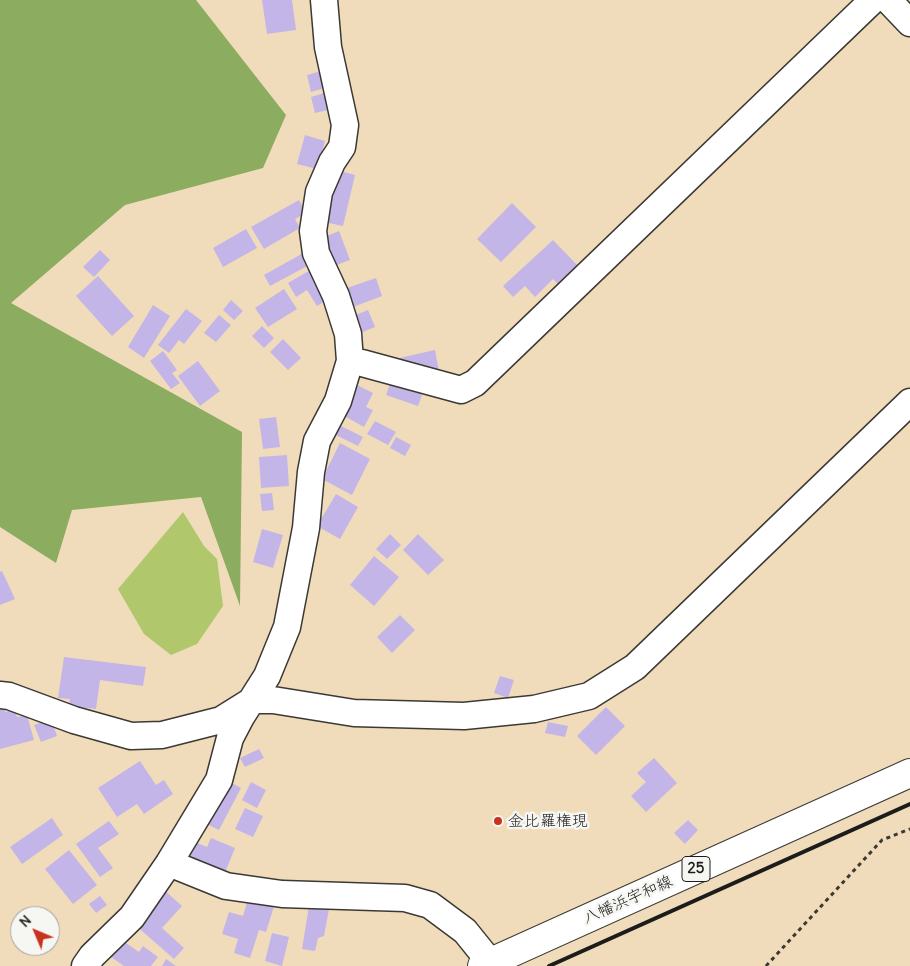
<!DOCTYPE html>
<meta charset="utf-8">
<style>
body{margin:0}
#map{position:relative;width:910px;height:966px;overflow:hidden;background:#f0dcba;font-family:Delius,sans-serif}
canvas{display:block}
.north{position:absolute;left:10px;top:906px;width:50px;height:50px;box-sizing:border-box;background:#f6f6f2;border:1px solid #9f9f9c;border-radius:50%;rotate:315deg;font-size:14px;font-weight:700;line-height:20px;text-align:center;color:#1c1c1c}
.north::after{content:'';display:block;margin:auto;width:18px;height:22px;background:#c8321e;clip-path:polygon(50% 0,100% 100%,50% 72%,0 100%)}
</style>
<div id="map">
<canvas width="910" height="966"></canvas>
<div class="north">N</div>
</div>
<script>
const ctx = document.querySelector('canvas').getContext('2d');
ctx.lineJoin = 'round';
function paint(path, color) {
  ctx.fillStyle = color;
  ctx.fill(path, 'evenodd');
}
function toPath(rows) {
  const path = new Path2D();
  for (const r of rows) {
    path.moveTo(r[0], r[1]);
    for (let i = 2; i < r.length; i += 2) path.lineTo(r[i], r[i + 1]);
  }
  return path;
}
function trace(path, color, width, dash) {
  ctx.strokeStyle = color;
  ctx.lineWidth = width;
  ctx.lineCap = dash ? 'butt' : 'round';
  ctx.setLineDash(dash || []);
  ctx.stroke(path);
}
function drawText(font, color, halo, rows, align = 'center') {
  ctx.font = font + ' Delius,"Klee One",sans-serif';
  ctx.lineWidth = 5;
  ctx.setLineDash([]);
  ctx.textBaseline = 'middle';
  ctx.strokeStyle = halo;
  ctx.fillStyle = color;
  for (const [text, x, y, turn = 0] of rows) {
    ctx.save();
    ctx.translate(x, y);
    ctx.rotate((+turn || 0) * Math.PI / 180);
    ctx.textAlign = isNaN(turn) ? turn : align;
    if (halo) ctx.strokeText(text, 0, 0);
    ctx.fillText(text, 0, 0);
    ctx.restore();
  }
}
paint(toPath([
 [183,512,204,546,217,559,223,606,197,644,171,655,144,634,118,589]
]), '#b0c76c');
paint(toPath([
 [0,0,196,0,286,115,263,168,125,205,11,303,242,432,240,606,201,497,72,510,56,563,0,527]
]), '#8cac60');
paint(toPath([
 [262,0,292,0,296,30,267,34],
 [321,71,325,88,311,92,307,75],
 [324,93,328,110,315,113,311,97],
 [305,135,325,141,317,169,297,164],
 [336,170,355,175,343,226,324,222],
 [299,200,306,213,295,219,300,228,264,249,251,227],
 [512,203,536,227,501,262,477,239],
 [246,229,257,248,223,267,213,248],
 [339,231,350,260,334,266,322,238],
 [553,240,580,268,560,286,553,279,535,297,525,286,513,297,503,286],
 [100,250,110,260,94,277,83,267],
 [305,252,311,264,270,286,264,275],
 [312,269,330,298,317,306,307,290,296,297,288,283],
 [98,276,134,316,112,336,76,296],
 [376,278,382,296,353,307,347,288],
 [284,289,297,309,268,327,255,308],
 [231,300,243,311,234,320,223,310],
 [153,305,170,316,144,358,128,347],
 [186,309,202,321,184,344,179,340,169,353,158,345],
 [368,310,375,327,360,333,353,316],
 [219,315,231,325,216,342,204,333],
 [262,326,274,338,264,348,252,336],
 [283,339,301,358,288,370,270,352],
 [435,350,440,377,395,359],
 [163,351,177,370,172,373,180,383,171,389,150,361],
 [198,361,220,391,200,406,178,376],
 [392,378,424,389,418,406,386,395],
 [357,385,373,393,366,407,373,410,364,427,341,414],
 [276,417,280,447,263,449,259,419],
 [375,421,396,432,388,445,367,434],
 [337,424,363,437,358,446,332,433],
 [396,437,411,445,405,456,390,448],
 [340,443,370,459,352,495,322,479],
 [287,455,289,486,261,488,259,457],
 [272,493,274,510,262,511,260,494],
 [336,494,358,507,340,539,317,526],
 [262,529,283,535,273,568,253,562],
 [390,534,401,545,387,559,376,549],
 [418,534,444,560,428,575,403,550],
 [374,556,399,577,374,606,350,585],
 [2,571,15,599,0,605,0,572],
 [400,615,415,630,392,653,377,637],
 [64,657,146,667,143,686,100,680,96,709,69,706,70,699,58,698],
 [500,676,514,680,508,698,494,693],
 [3,704,5,712,15,709,17,717,27,715,34,740,0,749,0,705],
 [606,707,625,726,596,755,577,736],
 [51,719,57,736,41,742,34,725],
 [548,722,568,726,565,737,545,733],
 [259,749,264,758,245,767,240,758],
 [654,758,677,783,646,812,631,796,646,782,637,773],
 [140,761,156,785,164,780,173,794,144,814,137,804,117,817,98,788],
 [224,779,241,788,219,830,201,821],
 [251,782,266,790,257,808,242,800],
 [245,808,263,816,253,837,235,829],
 [52,818,63,835,22,864,10,847],
 [688,820,698,830,685,844,674,833],
 [109,821,119,834,98,848,113,868,100,877,76,844],
 [211,838,235,848,224,875,188,860,195,842,207,847],
 [69,850,97,885,73,904,45,869],
 [164,890,182,906,162,928,184,948,174,959,134,924],
 [250,892,276,900,266,932,259,930,250,958,234,953,238,939,222,934,229,912,243,916],
 [100,896,107,905,96,913,89,904],
 [309,906,329,909,324,936,318,938,315,951,302,949],
 [272,933,289,937,282,966,265,961],
 [120,939,139,952,143,946,158,957,151,966,124,966,108,955],
 [166,959,176,966,162,966]
]), '#c3b5e7');
const minor = toPath([
 [888,0,910,23],
 [350,361,362,363,461,390,475,383,873,0],
 [0,695,9,696,74,720,131,736,162,735,221,720,253,700,273,700,354,713,464,716,534,709,589,696,635,667,910,402],
 [169,863,226,886,282,894,405,898,430,905,465,931,490,962],
 [85,966,92,956,132,917,169,863,219,780,230,738,241,717,267,676,287,627,306,528,311,472,317,441,338,401,350,361,348,334,336,296,316,253,313,231,319,192,332,162,342,147,345,125,328,47,324,0]
]);
const major = toPath([
 [482,966,910,773]
]);
trace(minor, '#3c3934', 29);
trace(major, '#3c3934', 30);
trace(toPath([
 [766,966,882,840,910,829]
]), '#3c3934', 3, [4, 4]);
trace(minor, '#fff', 26);
trace(major, '#fff', 28);
trace(toPath([
 [549,966,910,804]
]), '#1c1c1c', 4);
for (const [x, y, r, color] of [
 [498,821,5,"#c8321e"]
]) {
  const dot = new Path2D();
  dot.arc(x, y, r, 0, 2 * Math.PI);
  ctx.fillStyle = color;
  ctx.fill(dot);
  trace(dot, '#f6f6f2', 2);
}
for (const [x, y, w] of [
 [696,869,28]
]) {
  const box = new Path2D();
  box.roundRect(x - w / 2, y - 12.5, w, 25, 4);
  ctx.fillStyle = '#f6f6f2';
  ctx.fill(box);
  trace(box, '#1c1c1c', 1);
}
drawText('bold 15px', '#1c1c1c', null, [
 ["25",696,869]
]);
drawText('16px', '#1c1c1c', '#f6f6f2', [
 ["金比羅権現",508,821]
], 'left');
drawText('16px', '#1c1c1c', '#f6f6f2', [
 ["八幡浜宇和線",628,900,-24]
]);
</script>
